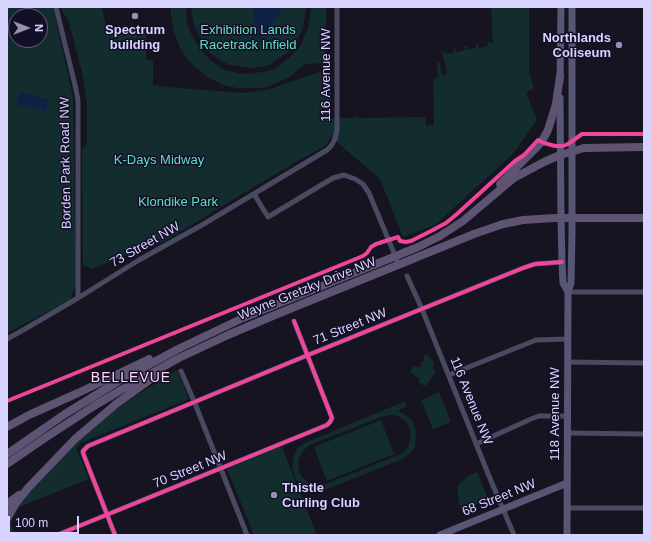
<!DOCTYPE html>
<style>
body{margin:0}
#map{position:relative;width:651px;height:542px;overflow:hidden;background:#161421;font-family:Arial,sans-serif}
canvas{display:block}
.frame{position:absolute;inset:0;border:8px solid #d9d4ff;pointer-events:none}
.north{position:absolute;left:8px;top:8px;width:40px;height:40px;box-sizing:border-box;background:#130f26;border:1px solid #625e7d;border-radius:50%;rotate:90deg;font-size:11px;font-weight:700;line-height:16px;text-align:center;color:#d9d4ff}
.north::after{content:'';display:block;margin:auto;width:14px;height:18px;background:#9591b1;clip-path:polygon(50% 0,100% 100%,50% 72%,0 100%)}
.scale{position:absolute;left:8px;top:516px;width:71px;height:18px;box-sizing:border-box;border:2px solid #d9d4ff;border-top:0;padding-left:5px;font-size:12px;line-height:14px;white-space:nowrap;color:#d9d4ff;-webkit-text-stroke:3px #130f26;paint-order:stroke}
</style>
<div id="map">
<canvas width="651" height="542"></canvas>
<div class="frame"></div>
<div class="north">N</div>
<div class="scale">100 m</div>
</div>
<script>
const ctx = document.querySelector('canvas').getContext('2d');
ctx.lineJoin = 'round';
function paint(path, color) {
  ctx.fillStyle = color;
  ctx.fill(path, 'evenodd');
}
function toPath(rows) {
  const path = new Path2D();
  for (const r of rows) {
    path.moveTo(r[0], r[1]);
    for (let i = 2; i < r.length; i += 2) path.lineTo(r[i], r[i + 1]);
  }
  return path;
}
function trace(path, color, width, dash) {
  ctx.strokeStyle = color;
  ctx.lineWidth = width;
  ctx.lineCap = dash ? 'butt' : 'round';
  ctx.setLineDash(dash || []);
  ctx.stroke(path);
}
function drawText(font, color, halo, rows, align = 'center') {
  ctx.font = font + ' Arial,sans-serif';
  ctx.lineWidth = 3;
  ctx.setLineDash([]);
  ctx.textBaseline = 'middle';
  ctx.strokeStyle = halo;
  ctx.fillStyle = color;
  for (const [text, x, y, turn = 0] of rows) {
    ctx.save();
    ctx.translate(x, y);
    ctx.rotate((+turn || 0) * Math.PI / 180);
    ctx.textAlign = isNaN(turn) ? turn : align;
    if (halo) ctx.strokeText(text, 0, 0);
    ctx.fillText(text, 0, 0);
    ctx.restore();
  }
}
paint(toPath([
 [7,7,53,7,73,97,76,286,70,300,7,333],
 [16,16,40,16,40,40,16,40],
 [60,7,102,7,108,34,146,34,146,59,153,60,153,85,168,87,242,93,270,89,331,68,331,118,354,118,358,116,359,118,425,117,426,126,434,125,433,79,441,76,438,75,437,63,440,63,442,76,447,74,442,51,444,51,445,54,454,52,453,49,455,48,456,52,465,50,464,47,467,46,467,50,476,48,476,45,478,44,479,48,488,46,488,42,491,42,493,45,491,7,529,7,529,72,534,89,526,92,537,120,513,154,435,225,403,237,380,179,331,137,326,145,267,179,165,241,143,248,92,269,83,265,82,149,87,144,87,105,83,76,69,22],
 [171,7,186,7,187,24,194,40,201,50,210,60,223,69,237,73,248,74,262,72,272,70,277,67,288,59,301,45,308,28,311,7,326,7,326,63,305,64,291,76,270,86,260,88,237,88,223,85,206,76,192,64,185,56,180,48,174,32,171,15],
 [191,7,306,7,306,10,303,28,296,42,287,53,268,66,250,68,230,65,221,61,210,53,206,48,194,26],
 [427,354,434,362,432,368,435,370,436,372,426,385,424,386,419,382,420,379,410,372,413,366,416,367,419,367,424,360,424,356],
 [177,370,189,399,81,443,76,448,89,479,17,508,10,521,15,535,7,535,7,523,18,505,73,444,103,419,126,402],
 [439,392,451,422,433,429,421,400],
 [405,401,407,406,398,411,407,416,412,420,415,427,416,434,415,447,408,455,402,459,325,490,318,491,307,489,301,486,297,481,292,468,293,458,298,447,305,443],
 [389,415,395,415,401,418,407,423,410,429,411,437,409,445,405,451,401,454,323,485,316,485,310,483,303,478,299,472,298,463,299,458,304,450,310,445,381,417],
 [381,420,394,454,327,481,314,447],
 [282,446,291,470,317,535,254,535,227,469],
 [477,472,488,498,486,500,462,511,458,500,458,485,468,476]
]), '#132c2d');
paint(toPath([
 [252,7,283,7,268,30,260,38,254,38,249,34,248,31,254,22,254,14],
 [20,92,49,100,46,111,17,104]
]), '#0d2144');
trace(toPath([
 [56,7,75,85,78,100,78,298],
 [254,194,268,217,333,178,344,175,355,179,363,184,369,193,399,265],
 [407,276,422,309,489,476,514,535],
 [568,292,644,292],
 [7,339,25,329,78,298,139,260,202,225,327,150,331,146,335,139,337,130,337,7],
 [567,362,644,363],
 [181,371,194,401,247,535],
 [449,375,536,340,568,339],
 [567,433,644,434],
 [476,444,531,419,539,416,567,416],
 [567,508,644,508],
 [57,535,327,425,330,422,332,418,294,321],
 [115,535,83,453,83,451,88,446,308,355,523,268,535,264,562,262]
]), '#4a4962', 5);
trace(toPath([
 [560,81,561,7],
 [560,98,561,218,562,262,563,283,568,292],
 [440,535,567,483],
 [567,535,568,292,571,283,572,233,572,7]
]), '#575674', 7);
trace(toPath([
 [500,184,535,149,542,141,548,130,556,104,560,76],
 [7,427,29,415,78,393,149,359],
 [7,454,65,414,117,382,178,349,243,318,418,247,440,236,463,221,502,188,514,178,544,162,560,155,584,148,644,147],
 [7,464,42,440,94,406,121,390,179,358,228,335,275,315,474,234,503,224,523,220,555,218,644,218],
 [7,504,19,495],
 [7,519,16,503,28,488,75,439,116,404,158,374]
]), '#5e5373', 8);
trace(toPath([
 [7,401,363,256,367,253,371,247,376,244,398,237,400,241,406,242,411,241,429,232,446,223,457,214,515,161,524,155,538,140,544,143,555,146,563,146,568,144,582,134,644,134],
 [57,535,327,425,330,422,332,418,294,321],
 [115,535,83,453,83,451,88,446,308,355,523,268,535,264,562,262]
]), '#ed469a', 4);
for (const [x, y, r, color] of [
 [135,16,4,"#9591b1"],
 [619,45,4,"#9591b1"],
 [274,495,4,"#9591b1"]
]) {
  const dot = new Path2D();
  dot.arc(x, y, r, 0, 2 * Math.PI);
  ctx.fillStyle = color;
  ctx.fill(dot);
  trace(dot, '#130f26', 1.5);
}
drawText('bold 13px', '#d9d4ff', '#130f26', [
 ["Spectrum",135,30],
 ["building",135,45],
 ["Northlands",611,38,"right"],
 ["Coliseum",611,53,"right"],
 ["Thistle",282,488,"left"],
 ["Curling Club",282,503,"left"]
]);
drawText('13px', '#5fe0c0', '#130f26', [
 ["Exhibition Lands",248,30],
 ["Racetrack Infield",248,45],
 ["K-Days Midway",159,160],
 ["Klondike Park",178,202]
]);
drawText('13px', '#d9d4ff', '#130f26', [
 ["116 Avenue NW",326,75,-90],
 ["Borden Park Road NW",66,163,-91],
 ["73 Street NW",145,245,-30],
 ["Wayne Gretzky Drive NW",307,289,-22],
 ["71 Street NW",350,327,-22],
 ["116 Avenue NW",471,401,68],
 ["118 Avenue NW",555,414,-90],
 ["70 Street NW",190,470,-22],
 ["68 Street NW",499,498,-22]
]);
ctx.letterSpacing = '1px';
drawText('14px', '#ffd6f0', '#130f26', [
 ["BELLEVUE",131,378]
]);
ctx.letterSpacing = '0px';
</script>
